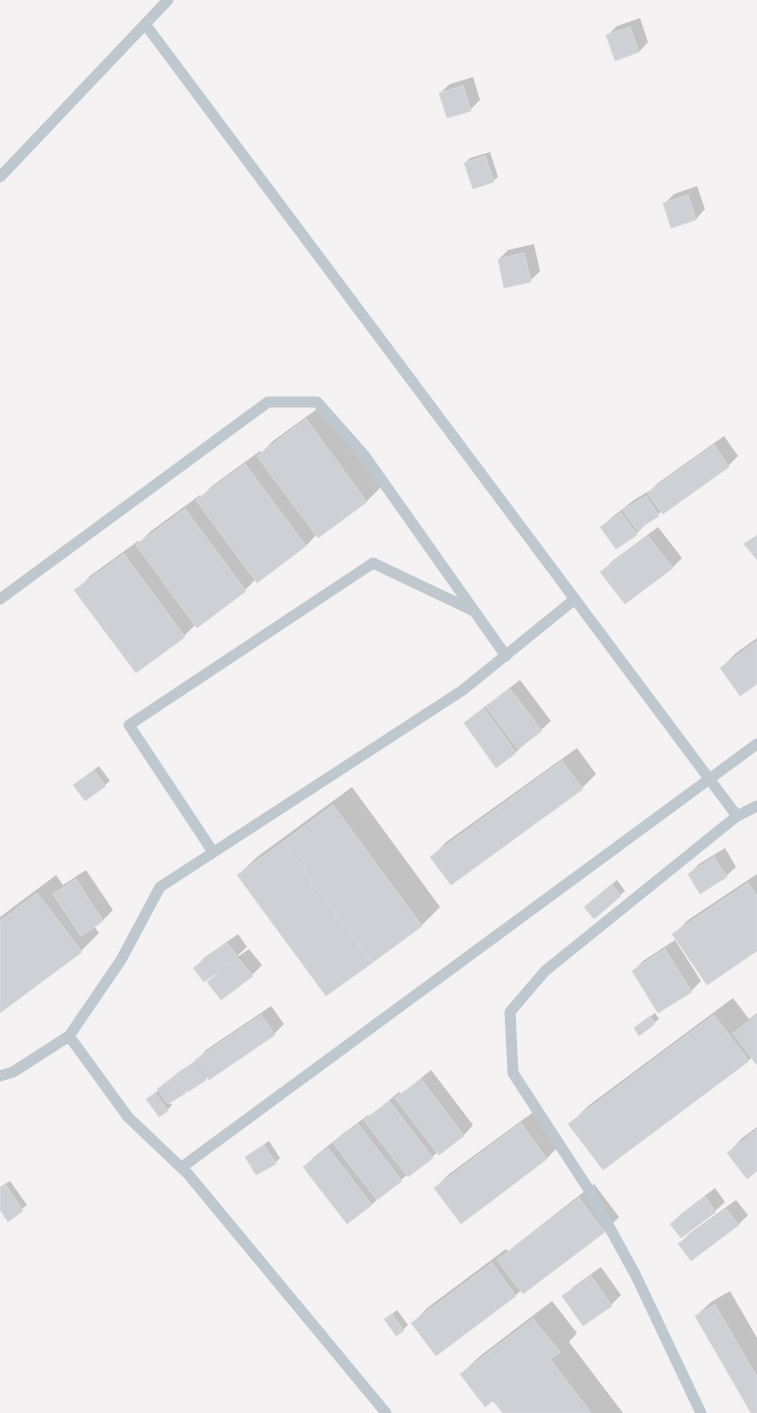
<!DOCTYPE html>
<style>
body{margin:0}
canvas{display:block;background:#f4f2f3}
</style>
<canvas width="757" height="1413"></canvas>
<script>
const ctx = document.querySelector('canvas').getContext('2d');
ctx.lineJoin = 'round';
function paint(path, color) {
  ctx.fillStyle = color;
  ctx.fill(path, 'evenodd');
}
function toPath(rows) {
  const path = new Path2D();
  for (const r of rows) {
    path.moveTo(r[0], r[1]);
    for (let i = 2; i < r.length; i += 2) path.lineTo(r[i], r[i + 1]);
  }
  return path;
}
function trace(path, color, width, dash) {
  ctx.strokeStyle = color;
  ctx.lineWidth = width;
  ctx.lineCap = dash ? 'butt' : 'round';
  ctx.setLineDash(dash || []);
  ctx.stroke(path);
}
paint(toPath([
 [640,18,648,42,639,52,607,36,617,26],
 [473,77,480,100,470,110,440,93,450,84],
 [490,152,498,177,493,181,465,163,470,158],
 [697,186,705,209,696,219,664,204,674,194],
 [534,244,540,271,530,281,499,259,508,250],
 [321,406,381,487,367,501,318,536,317,534,306,546,258,581,256,579,245,590,196,624,184,636,136,671,76,591,90,576,138,541,140,542,151,531,200,495,201,497,212,486,260,451,262,452,273,441],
 [724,436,738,456,728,466,645,523,646,524,636,534,602,527,611,518,634,500,652,489,658,483],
 [658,527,682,558,672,568,602,572,611,562],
 [757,638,757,683,721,668,736,653],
 [520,680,551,721,516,752,496,766,465,723,475,714],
 [577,748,596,774,582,788,432,857,446,842],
 [99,766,110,781,105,785,74,785],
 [352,787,440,907,422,925,326,995,238,875,257,857],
 [725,848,736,867,726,876,689,874,699,864],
 [86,870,113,910,103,920,94,926,99,933,81,951,0,1011,0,917,56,875,63,885],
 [757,874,757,950,674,934,688,920],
 [617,880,625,891,594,917,590,902],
 [238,934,247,947,238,955,239,956,249,949,262,965,252,975,208,982,220,970,220,969,195,968,204,958],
 [675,940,701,981,691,991,659,1011,633,971,643,961],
 [733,998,749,1019,757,1013,757,1062,752,1057,748,1061,570,1124,588,1106],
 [271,1006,284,1024,274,1034,169,1102,172,1105,167,1110,147,1099,159,1090,158,1089,163,1084,198,1059,206,1050],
 [655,1013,659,1019,654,1023,640,1024],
 [431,1070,473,1125,464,1135,439,1153,438,1152,432,1157,407,1175,371,1205,304,1167,314,1157,344,1133,368,1115,370,1116,399,1092,401,1094],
 [536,1110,561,1144,547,1158,461,1222,435,1188,449,1174],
 [757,1127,757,1170,728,1153,742,1138],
 [269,1141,280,1158,275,1163,246,1157,251,1153],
 [10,1181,27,1205,8,1220,0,1208,0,1187],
 [594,1184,619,1217,605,1231,523,1292,521,1290,516,1295,436,1354,413,1323,427,1308,506,1249,508,1251],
 [715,1188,725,1202,715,1211,671,1224,681,1214],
 [736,1200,748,1215,738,1225,679,1244,689,1234],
 [601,1267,621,1295,611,1305,583,1325,564,1297,573,1287],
 [730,1291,757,1338,757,1413,752,1413,696,1316,711,1302],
 [552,1301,577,1333,569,1342,623,1413,504,1413,493,1399,461,1374,480,1356],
 [397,1310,408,1325,403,1330,385,1319]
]), '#0003');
const building = toPath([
 [630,27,639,52,615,61,606,35,630,27],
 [463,86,471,111,447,118,439,93,463,86],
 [485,156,494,182,473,189,464,163,485,156],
 [688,195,696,220,671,228,663,203,688,195],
 [524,253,531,282,504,288,498,259,524,253],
 [306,419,367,502,318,538,257,456,306,419],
 [714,445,729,467,663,514,647,493,714,445],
 [245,464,306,546,257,583,196,500,245,464],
 [646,496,659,516,637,530,623,510,646,496],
 [185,509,246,591,197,628,136,545,185,509],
 [621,513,637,535,616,549,600,527,621,513],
 [757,535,757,560,744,544,757,535],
 [648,536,673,568,625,604,600,572,648,536],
 [124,554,185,637,136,673,74,590,124,554],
 [757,641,757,684,740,696,720,668,757,641],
 [510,689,542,731,518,749,486,706,510,689],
 [484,708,516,753,496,768,464,723,484,708],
 [562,761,583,789,451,885,430,857,562,761],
 [94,770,106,786,85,801,73,785,94,770],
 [333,805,422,926,372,963,283,842,333,805],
 [283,842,372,963,326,996,237,875,283,842],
 [714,857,727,877,700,894,688,874,714,857],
 [76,879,103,921,81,936,53,894,76,879],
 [748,883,757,896,757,951,707,985,672,934,748,883],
 [612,884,621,896,594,919,584,907,612,884],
 [37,893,82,952,0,1013,0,921,37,893],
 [227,943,238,957,204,982,193,968,227,943],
 [665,949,692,992,658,1013,632,971,665,949],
 [238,958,253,976,221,1000,207,982,238,958],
 [261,1015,275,1035,209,1080,195,1060,261,1015],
 [714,1015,749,1061,603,1170,568,1124,714,1015],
 [757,1015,757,1064,756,1064,733,1033,757,1015],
 [650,1016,655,1024,639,1036,634,1028,650,1016],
 [194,1062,206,1080,188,1092,176,1074,194,1062],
 [176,1076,186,1093,168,1104,157,1089,176,1076],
 [421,1079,464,1136,439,1155,395,1098,421,1079],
 [155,1093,168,1111,159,1117,146,1099,155,1093],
 [389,1101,433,1158,408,1177,364,1120,389,1101],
 [521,1123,547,1159,461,1224,434,1188,521,1123],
 [358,1124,402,1181,377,1200,333,1143,358,1124],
 [757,1129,757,1171,747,1179,727,1153,757,1129],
 [264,1145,276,1164,256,1175,245,1157,264,1145],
 [328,1148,372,1205,347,1224,303,1167,328,1148],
 [5,1184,23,1211,8,1222,0,1210,0,1188,5,1184],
 [705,1197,716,1212,681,1238,670,1224,705,1197],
 [579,1198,605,1232,523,1294,497,1260,579,1198],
 [726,1209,739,1225,691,1261,678,1244,726,1209],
 [492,1263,516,1296,436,1356,411,1323,492,1263],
 [591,1276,612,1306,583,1326,562,1296,591,1276],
 [715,1305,757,1377,757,1413,751,1413,695,1316,715,1305],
 [392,1314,404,1331,396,1336,384,1319,392,1314],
 [533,1319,560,1352,550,1359,591,1413,503,1413,493,1401,485,1407,460,1374,533,1319]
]);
paint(building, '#cdd0d4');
trace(building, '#d7d9dd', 1);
trace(toPath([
 [145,24,737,816],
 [0,177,168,0],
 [0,599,268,402,317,402,364,455,506,656],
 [213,852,129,725,373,563,474,611],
 [69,1036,128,1117,188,1174,386,1413],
 [0,1076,13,1072,69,1036,121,960,160,887,463,690,575,599],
 [182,1167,757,744],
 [701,1413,636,1276,589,1190,513,1073,510,1012,545,971,737,816,757,806]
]), '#bfc8ce', 11);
</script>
